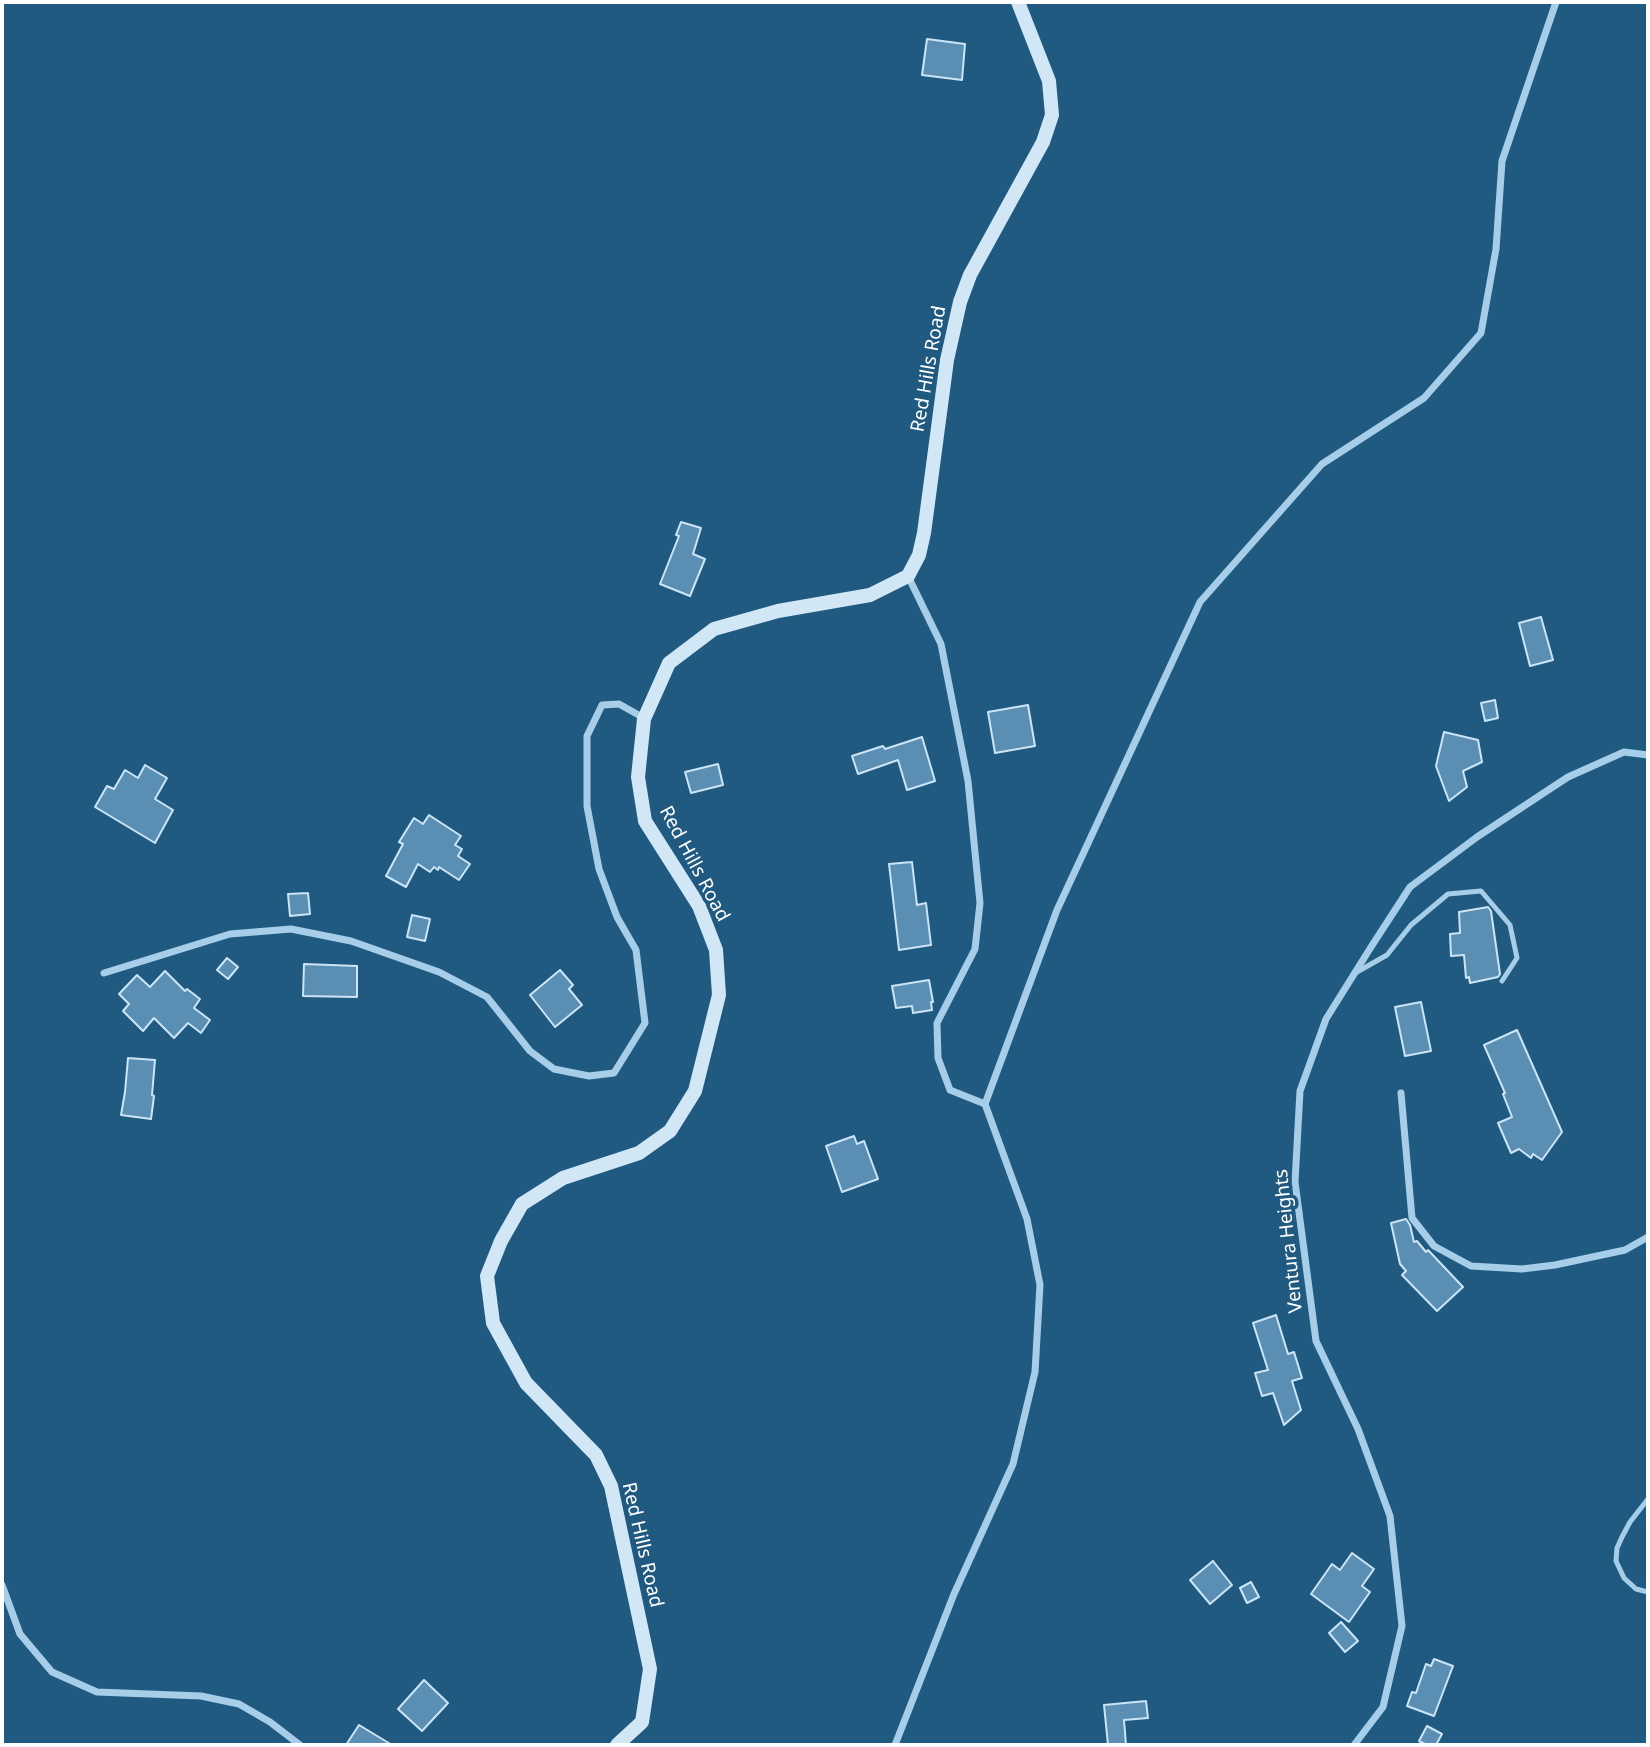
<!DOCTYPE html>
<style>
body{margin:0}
#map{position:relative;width:1650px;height:1747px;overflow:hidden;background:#215a81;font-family:"Noto Sans",sans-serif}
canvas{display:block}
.frame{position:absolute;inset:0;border:4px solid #fff;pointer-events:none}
</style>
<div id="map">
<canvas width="1650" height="1747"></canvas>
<div class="frame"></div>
</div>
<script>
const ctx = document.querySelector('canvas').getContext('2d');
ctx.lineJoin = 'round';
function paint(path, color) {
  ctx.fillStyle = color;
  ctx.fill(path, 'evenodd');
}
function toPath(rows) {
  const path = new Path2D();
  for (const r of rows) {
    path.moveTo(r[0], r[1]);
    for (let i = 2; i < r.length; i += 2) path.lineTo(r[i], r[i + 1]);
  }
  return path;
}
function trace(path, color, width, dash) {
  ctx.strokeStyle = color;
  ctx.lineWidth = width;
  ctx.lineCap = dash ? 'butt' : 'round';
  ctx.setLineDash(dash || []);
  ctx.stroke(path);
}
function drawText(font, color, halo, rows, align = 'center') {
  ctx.font = font + ' "Noto Sans",sans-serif';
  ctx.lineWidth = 7;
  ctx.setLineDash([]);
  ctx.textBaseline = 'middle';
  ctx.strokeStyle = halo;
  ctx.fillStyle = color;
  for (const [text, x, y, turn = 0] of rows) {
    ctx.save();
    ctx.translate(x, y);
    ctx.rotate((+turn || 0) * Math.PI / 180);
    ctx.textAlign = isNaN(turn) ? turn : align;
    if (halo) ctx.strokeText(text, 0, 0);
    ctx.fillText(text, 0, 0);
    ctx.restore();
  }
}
const building = toPath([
 [927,39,965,44,962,80,922,75,927,39],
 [681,522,701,528,693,554,705,559,690,596,660,584,679,536,676,535,681,522],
 [1541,617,1553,660,1530,666,1519,623,1541,617],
 [1495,700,1498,718,1485,721,1481,703,1495,700],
 [1028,705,1035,746,995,753,988,712,1028,705],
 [1444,732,1478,740,1482,762,1463,771,1467,787,1449,801,1436,766,1444,732],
 [922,737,935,781,907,790,898,760,858,774,852,756,883,746,885,749,922,737],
 [718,764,723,785,691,793,685,772,718,764],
 [145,765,167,778,155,799,173,810,155,843,95,807,107,786,114,789,125,770,138,778,145,765],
 [429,815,461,836,455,845,462,849,458,856,470,864,459,880,439,867,438,870,434,867,430,872,418,864,406,887,386,876,403,844,399,842,414,818,423,824,429,815],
 [912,862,917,905,926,903,931,945,899,950,889,864,912,862],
 [308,893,310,914,290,916,288,894,308,893],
 [1488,907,1491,911,1500,974,1498,977,1470,983,1469,977,1466,978,1464,955,1451,956,1450,934,1460,933,1459,912,1488,907],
 [412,915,430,919,425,941,407,937,412,915],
 [227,958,238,967,228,979,217,970,227,958],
 [304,964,357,966,357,997,303,996,304,964],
 [560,970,573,985,569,989,582,1005,555,1027,530,995,560,970],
 [165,971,185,991,187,989,200,999,194,1008,210,1020,201,1033,188,1023,174,1038,154,1018,143,1031,123,1011,129,1004,119,994,137,975,150,987,165,971],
 [929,980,933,1002,931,1002,932,1010,913,1013,912,1006,896,1008,892,986,929,980],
 [1421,1002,1431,1051,1405,1056,1395,1007,1421,1002],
 [1517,1030,1562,1132,1542,1160,1533,1154,1531,1158,1519,1149,1511,1153,1498,1123,1512,1117,1503,1094,1505,1093,1484,1045,1517,1030],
 [128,1058,155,1060,152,1095,154,1096,151,1119,121,1115,125,1092,128,1058],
 [854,1136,857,1144,864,1141,878,1179,842,1192,826,1146,854,1136],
 [1406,1219,1410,1225,1414,1242,1417,1241,1426,1252,1428,1250,1463,1287,1437,1311,1402,1275,1406,1271,1400,1264,1391,1223,1406,1219],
 [1276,1315,1288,1354,1294,1352,1302,1378,1292,1381,1301,1410,1284,1425,1273,1393,1262,1396,1255,1373,1268,1370,1253,1323,1276,1315],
 [1352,1553,1374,1569,1362,1586,1370,1592,1349,1622,1311,1594,1332,1564,1340,1570,1352,1553],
 [1213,1561,1232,1585,1210,1604,1190,1580,1213,1561],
 [1251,1582,1259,1597,1247,1603,1240,1588,1251,1582],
 [1341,1622,1358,1641,1345,1652,1329,1633,1341,1622],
 [1434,1659,1453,1666,1434,1716,1407,1706,1412,1692,1416,1693,1426,1664,1431,1666,1434,1659],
 [424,1680,448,1703,422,1731,398,1709,424,1680],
 [1146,1701,1148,1718,1124,1720,1126,1745,1108,1745,1104,1705,1146,1701],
 [359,1725,392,1745,346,1745,359,1725],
 [1427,1726,1442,1734,1436,1745,1427,1745,1419,1741,1427,1726]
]);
paint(building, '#5a8eb2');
trace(building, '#cbe5f6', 2);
trace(toPath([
 [1357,972,1387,955,1411,925,1448,894,1481,891,1510,925,1517,958,1502,981],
 [1648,1499,1630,1522,1622,1537,1617,1548,1616,1561,1624,1578,1636,1589,1648,1592]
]), '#a7cee8', 5);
trace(toPath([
 [104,973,230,934,291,929,351,941,439,972,487,997,530,1051,554,1069,589,1076,614,1073,645,1023,636,950,617,917,599,869,587,806,587,736,602,705,619,704,644,718],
 [1401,1093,1412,1218,1434,1246,1471,1266,1522,1269,1555,1265,1625,1250,1648,1237],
 [985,1104,1057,910,1200,602,1322,464,1424,398,1481,333,1496,249,1502,161,1556,2],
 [2,1585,20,1634,52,1672,97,1692,201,1696,239,1704,270,1722,300,1745],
 [895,1745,954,1594,1013,1464,1035,1372,1040,1285,1027,1219,985,1104,950,1090,938,1058,937,1023,975,949,980,903,968,781,941,644,908,576],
 [1354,1745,1383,1707,1402,1626,1390,1516,1358,1429,1316,1341,1295,1182,1300,1091,1326,1019,1371,947,1410,887,1477,837,1568,777,1624,752,1648,755]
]), '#a7cee8', 7);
trace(toPath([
 [617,1745,642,1722,650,1669,611,1486,596,1455,526,1383,493,1323,487,1276,501,1241,522,1204,563,1178,639,1153,670,1131,695,1091,719,995,716,950,699,906,645,821,638,777,644,719,669,663,714,629,778,611,870,595,908,576,919,555,924,533,947,360,960,302,970,275,1043,142,1052,115,1049,81,1018,2]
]), '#d2e7f6', 14);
drawText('19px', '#fff', '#215a81', [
 ["Red Hills Road",929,369,-80],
 ["Red Hills Road",694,864,62],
 ["Ventura Heights",1289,1241,-96],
 ["Red Hills Road",642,1545,77]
]);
</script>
